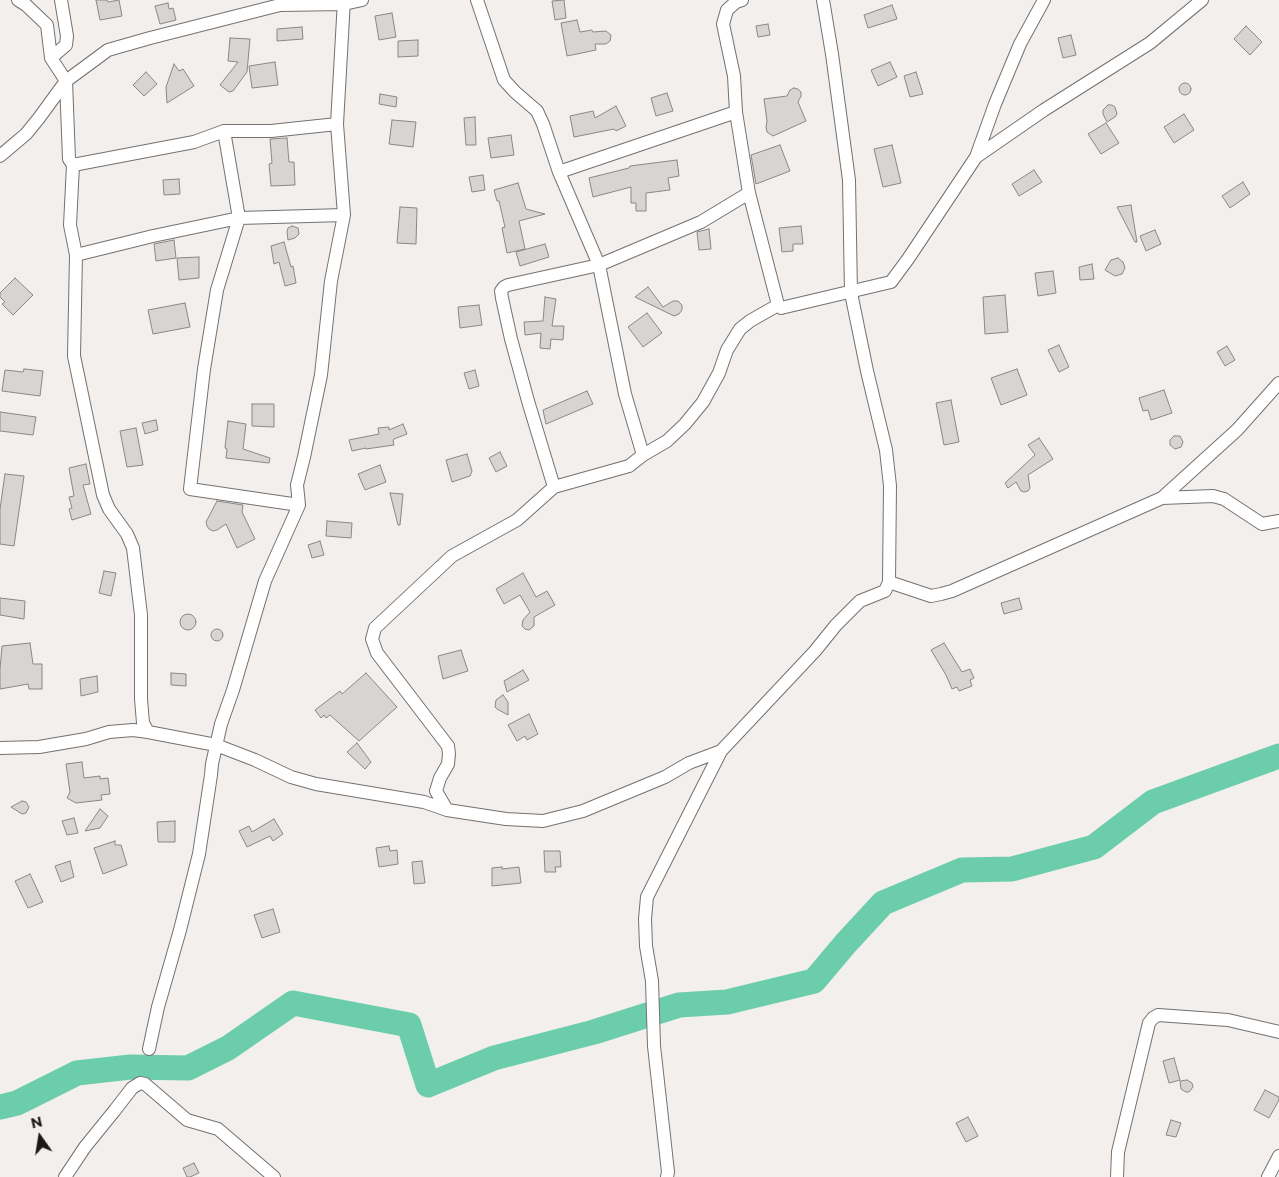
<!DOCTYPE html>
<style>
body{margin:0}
#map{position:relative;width:1279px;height:1177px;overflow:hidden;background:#f2efed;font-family:Montserrat,sans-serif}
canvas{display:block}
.north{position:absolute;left:15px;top:1112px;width:50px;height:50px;-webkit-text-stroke:4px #f2efed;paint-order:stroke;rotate:347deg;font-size:14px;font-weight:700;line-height:20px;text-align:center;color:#191817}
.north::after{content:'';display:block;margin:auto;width:18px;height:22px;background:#191817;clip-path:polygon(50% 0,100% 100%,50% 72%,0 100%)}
</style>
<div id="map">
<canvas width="1279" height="1177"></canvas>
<div class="north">N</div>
</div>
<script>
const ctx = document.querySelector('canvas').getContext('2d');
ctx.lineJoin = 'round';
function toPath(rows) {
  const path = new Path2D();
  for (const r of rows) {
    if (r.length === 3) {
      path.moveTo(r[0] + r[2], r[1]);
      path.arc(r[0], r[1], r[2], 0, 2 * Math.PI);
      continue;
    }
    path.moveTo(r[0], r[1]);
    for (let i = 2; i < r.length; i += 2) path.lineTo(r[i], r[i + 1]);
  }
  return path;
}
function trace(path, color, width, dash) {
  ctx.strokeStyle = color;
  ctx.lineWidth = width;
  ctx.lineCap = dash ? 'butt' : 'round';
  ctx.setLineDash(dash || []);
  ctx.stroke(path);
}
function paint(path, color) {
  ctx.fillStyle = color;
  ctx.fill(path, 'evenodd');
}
trace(toPath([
 [0,1107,17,1103,77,1073,130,1067,188,1068,228,1048,293,1003,409,1025,428,1085,494,1058,594,1032,679,1005,727,1002,814,981,846,943,883,903,962,870,1012,869,1094,847,1153,802,1279,756]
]), '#6bcdac', 25);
const building = toPath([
 [96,0,107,0,108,2,119,0,122,16,100,20,96,0],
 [564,0,566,18,555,20,552,1,564,0],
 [168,3,169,9,173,8,176,20,160,24,155,6,168,3],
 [892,5,897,19,868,28,864,15,892,5],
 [392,13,396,37,379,40,375,16,392,13],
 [577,20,580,32,592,30,593,32,606,31,611,35,610,41,606,44,595,44,596,50,567,56,561,23,577,20],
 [768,24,770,35,758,37,756,26,768,24],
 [1246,26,1262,42,1250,55,1234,39,1246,26],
 [302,27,303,39,277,41,277,29,302,27],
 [1071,35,1076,55,1063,58,1058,38,1071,35],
 [230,38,250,39,247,72,233,91,229,92,220,85,238,62,228,61,230,38],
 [418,40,418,56,398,57,398,41,418,40],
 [275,62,278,85,252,88,249,66,275,62],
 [890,62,897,77,878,86,871,70,890,62],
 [174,64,179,71,183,69,194,86,167,103,166,87,174,64],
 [146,72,157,84,144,96,133,85,146,72],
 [916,72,923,94,910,97,904,76,916,72],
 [1185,89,6],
 [794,88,798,89,801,92,801,96,798,102,806,121,773,136,767,132,766,127,767,121,764,99,787,96,790,90,794,88],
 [667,93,673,111,656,116,651,98,667,93],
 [380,94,397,97,396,107,379,104,380,94],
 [1108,105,1112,105,1115,107,1117,114,1115,117,1107,122,1103,114,1103,110,1108,105],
 [616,106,626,126,616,131,614,129,574,137,570,116,593,111,595,118,616,106],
 [1184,114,1194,130,1174,143,1164,127,1184,114],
 [475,117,476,145,466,145,464,118,475,117],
 [392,120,416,122,413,147,389,144,392,120],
 [1106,123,1119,143,1101,154,1088,134,1106,123],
 [511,135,514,155,491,158,488,138,511,135],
 [287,138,289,162,294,162,295,185,271,186,269,164,272,163,270,139,287,138],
 [780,145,790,171,756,184,751,155,780,145],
 [892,145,901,183,883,187,874,149,892,145],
 [677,160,679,176,668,178,670,190,646,193,646,211,636,211,636,203,631,203,631,187,593,197,589,178,629,168,630,166,677,160],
 [1034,170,1042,182,1019,196,1012,184,1034,170],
 [483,175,485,190,472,192,469,177,483,175],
 [179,179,180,194,164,195,163,180,179,179],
 [1243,182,1250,194,1230,208,1222,196,1243,182],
 [518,183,526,209,545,214,519,221,525,249,507,253,502,228,505,227,499,201,497,201,494,190,518,183],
 [1131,205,1137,242,1135,242,1117,207,1131,205],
 [400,207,417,208,416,244,397,243,400,207],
 [292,226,298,228,299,234,295,238,288,240,287,232,288,228,292,226],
 [801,226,803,244,793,244,793,251,782,252,779,228,801,226],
 [709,229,711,249,699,250,697,232,709,229],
 [1155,230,1161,244,1146,251,1140,236,1155,230],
 [174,240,176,258,156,261,154,244,174,240],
 [284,242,291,267,293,266,296,283,285,286,279,262,274,264,271,246,284,242],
 [545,244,549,257,520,266,516,252,545,244],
 [199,257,199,278,179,280,177,258,199,257],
 [1118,258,1123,262,1125,268,1122,274,1115,276,1105,270,1111,260,1118,258],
 [1092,264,1094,279,1080,280,1079,267,1092,264],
 [1053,271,1056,293,1038,296,1035,273,1053,271],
 [15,278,33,295,13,315,2,304,5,302,0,297,0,293,15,278],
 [648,287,663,307,673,301,678,301,682,305,682,310,679,314,674,316,635,297,648,287],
 [1005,295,1008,332,985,334,983,297,1005,295],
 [545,297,556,299,552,326,564,326,563,340,551,339,550,349,540,348,541,333,525,335,524,322,543,321,545,297],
 [185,303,190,327,153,334,148,310,185,303],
 [479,305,482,325,460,328,458,307,479,305],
 [647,313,662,333,643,347,628,327,647,313],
 [1059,345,1069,367,1059,372,1048,350,1059,345],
 [1227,346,1235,360,1225,366,1217,352,1227,346],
 [24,369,43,371,40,396,2,391,5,370,23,372,24,369],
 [1017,369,1027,395,1001,405,991,378,1017,369],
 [475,370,479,386,469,389,464,373,475,370],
 [1164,390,1172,413,1151,420,1148,410,1143,411,1139,398,1164,390],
 [587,391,593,404,546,424,543,410,587,391],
 [951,400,959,442,944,445,936,403,951,400],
 [252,404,274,404,274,427,252,426,252,404],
 [0,412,36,417,33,435,0,431,0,412],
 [156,420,158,430,145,434,142,423,156,420],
 [228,421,246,424,243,449,270,458,269,463,226,458,227,449,225,448,228,421],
 [403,424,407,434,394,439,393,441,394,445,366,449,366,448,352,451,349,440,379,434,378,428,389,427,389,430,403,424],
 [136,428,143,465,127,467,120,431,136,428],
 [1174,436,1180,436,1183,442,1181,447,1175,449,1170,445,1170,440,1174,436],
 [1039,438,1053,459,1028,475,1030,488,1028,491,1024,492,1021,491,1016,482,1008,488,1005,483,1035,455,1028,445,1039,438],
 [500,452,507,466,496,472,489,458,500,452],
 [467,454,472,471,470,476,452,482,446,460,467,454],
 [86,464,90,484,83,485,91,514,72,520,69,509,72,508,69,497,74,496,69,468,86,464],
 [380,465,386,482,365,490,358,474,380,465],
 [5,474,24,476,14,546,0,544,0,509,5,474],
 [390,493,403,494,400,525,398,525,390,493],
 [217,501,243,505,242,512,255,539,237,548,226,524,217,530,213,531,209,529,207,526,206,522,217,501],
 [327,521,352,523,351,538,326,536,327,521],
 [320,541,324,555,312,558,308,545,320,541],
 [104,571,116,573,111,596,99,593,104,571],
 [523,573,536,597,547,591,555,605,534,617,534,626,529,630,525,629,522,626,523,620,530,612,520,595,504,604,496,589,523,573],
 [0,598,25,601,24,619,0,615,0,598],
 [1019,598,1022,609,1004,614,1001,603,1019,598],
 [188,622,8],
 [217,635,6],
 [30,643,33,664,42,664,42,689,29,689,28,684,0,689,0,669,2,646,30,643],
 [944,643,962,672,970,669,974,678,970,680,972,686,959,691,957,687,952,689,946,675,931,650,944,643],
 [461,650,468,671,443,679,438,656,461,650],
 [523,670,529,680,507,692,504,681,523,670],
 [171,673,186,674,186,686,171,685,171,673],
 [366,673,397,707,359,741,330,715,326,718,324,715,321,718,315,710,340,691,342,694,366,673],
 [97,676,98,692,81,696,80,679,97,676],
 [503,695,508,702,508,715,497,709,495,707,496,700,503,695],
 [529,714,538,734,527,740,525,736,517,741,508,725,529,714],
 [357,743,371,762,365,769,347,752,357,743],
 [82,762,84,778,100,776,100,779,108,778,110,794,101,795,102,800,76,803,67,798,70,792,66,764,82,762],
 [22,801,26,802,29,807,26,813,22,814,11,807,22,801],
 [100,809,108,816,100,828,85,831,100,809],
 [74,818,78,833,67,835,62,821,74,818],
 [274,819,283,834,273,841,270,836,247,847,239,831,249,826,252,832,274,819],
 [175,821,175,842,158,842,157,822,175,821],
 [115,841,115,845,121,845,127,865,103,874,94,848,115,841],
 [389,846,390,851,397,850,398,864,379,867,376,848,389,846],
 [544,851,560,851,561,867,555,867,556,872,545,872,544,851],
 [70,861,74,877,61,882,55,866,70,861],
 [422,861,425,883,414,884,412,862,422,861],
 [502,867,502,869,519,867,521,883,492,886,492,868,502,867],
 [30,874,43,902,28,908,15,881,30,874],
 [273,909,280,932,262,938,254,915,273,909],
 [1174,1058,1180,1080,1169,1083,1163,1061,1174,1058],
 [1187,1080,1192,1083,1193,1087,1189,1092,1186,1092,1181,1089,1180,1081,1187,1080],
 [1265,1090,1279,1097,1279,1100,1269,1118,1254,1110,1265,1090],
 [968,1117,978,1136,966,1142,956,1123,968,1117],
 [1171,1120,1181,1123,1176,1137,1166,1135,1171,1120],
 [194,1163,199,1173,190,1177,187,1177,183,1168,194,1163]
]);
paint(building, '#d8d4d3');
trace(building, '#8a8785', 1);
const minor = toPath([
 [18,0,26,5,47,25,51,58,66,81,69,159,73,165,70,225,76,255,74,356,103,495,109,509,127,534,133,548,141,615,141,699,143,723,148,732],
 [477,0,504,80,515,92,537,111,543,124,559,172,599,265,625,394,643,455],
 [742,0,736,2,727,10,723,24,734,76,736,112,749,193,778,305],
 [51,58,66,45,67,36,61,0],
 [224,131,239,218,217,290,204,369,190,489,299,505],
 [0,156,26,134,39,118,66,81,108,50,150,38,280,5,344,4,362,0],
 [976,157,1044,110,1150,43,1202,0],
 [73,165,194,142,224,131,271,131,337,124],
 [559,172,736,112],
 [76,255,153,236,239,218,344,215],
 [554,487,528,401,511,339,502,298,501,291,504,287,508,285,599,265,701,222,749,193],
 [1162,498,1237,430,1279,383],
 [889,582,931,596,941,594,952,591,1162,498,1213,496,1224,499,1262,524,1279,521],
 [0,748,39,747,86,739,109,732,133,730,148,732,216,745,255,760,291,777,316,784,424,802,447,810,506,819,543,821,583,811,665,777,689,763,721,751],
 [447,810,436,791,440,778,448,764,449,754,448,746,377,653,372,639,375,628,452,556,517,520,554,487,629,466,643,455,667,441,685,424,703,402,719,373,727,350,740,329,750,321,778,305,781,308,891,282,908,259,976,157,995,104,1020,44,1044,0],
 [149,1049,158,1007,180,930,199,854,211,775,212,764,221,724,233,690,265,581,299,505,297,485,304,457,321,375,331,281,344,215,337,124,344,0],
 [65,1177,85,1147,115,1110,132,1088,140,1083,145,1084,187,1120,218,1129,274,1177],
 [667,1177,668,1172,654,1046,652,981,646,946,645,919,647,897,721,751,815,651,836,625,860,601,885,591,889,582,890,486,886,450,867,371,851,293,849,180,832,54,823,0],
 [1117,1177,1118,1152,1149,1023,1153,1018,1158,1015,1228,1020,1279,1032],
 [1268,1177,1279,1156]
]);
trace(minor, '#747170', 14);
trace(minor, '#fff', 12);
</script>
